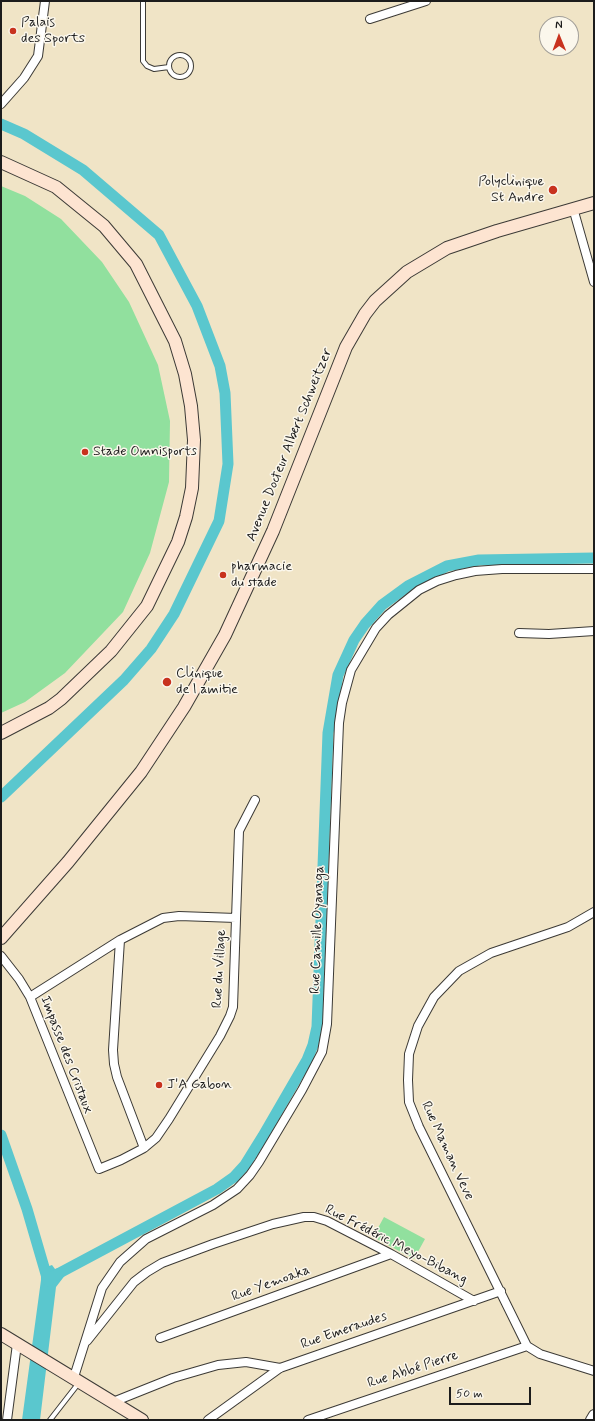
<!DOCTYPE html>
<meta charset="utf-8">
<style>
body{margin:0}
#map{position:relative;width:595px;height:1421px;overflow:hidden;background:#f0e4c6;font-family:Mynerve,sans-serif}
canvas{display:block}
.frame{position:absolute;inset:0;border:2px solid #1c1c1c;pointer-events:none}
.north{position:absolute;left:539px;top:16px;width:40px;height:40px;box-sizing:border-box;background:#fbf7ec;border:1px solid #a29f99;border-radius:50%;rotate:359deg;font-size:11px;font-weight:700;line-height:16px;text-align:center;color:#1c1c1c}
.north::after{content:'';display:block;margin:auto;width:14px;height:18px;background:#c8321e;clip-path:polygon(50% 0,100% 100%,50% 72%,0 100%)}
.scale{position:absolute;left:449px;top:1387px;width:82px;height:18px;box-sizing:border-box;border:2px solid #1c1c1c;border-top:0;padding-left:5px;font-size:12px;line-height:14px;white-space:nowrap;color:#1c1c1c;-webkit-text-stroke:3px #fbf7ec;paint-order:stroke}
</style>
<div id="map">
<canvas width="595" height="1421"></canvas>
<div class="frame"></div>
<div class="north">N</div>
<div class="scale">50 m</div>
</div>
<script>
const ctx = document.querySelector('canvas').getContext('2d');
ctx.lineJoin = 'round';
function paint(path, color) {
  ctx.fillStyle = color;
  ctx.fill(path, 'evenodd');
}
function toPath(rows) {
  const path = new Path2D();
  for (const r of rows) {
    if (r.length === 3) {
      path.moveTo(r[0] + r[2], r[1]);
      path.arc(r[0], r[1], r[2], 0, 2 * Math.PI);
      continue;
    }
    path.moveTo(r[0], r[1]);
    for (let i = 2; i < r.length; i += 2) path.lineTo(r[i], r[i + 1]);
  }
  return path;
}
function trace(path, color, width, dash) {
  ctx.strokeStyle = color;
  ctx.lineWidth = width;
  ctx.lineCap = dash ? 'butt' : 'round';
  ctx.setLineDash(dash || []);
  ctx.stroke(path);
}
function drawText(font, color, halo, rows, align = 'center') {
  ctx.font = font + ' Mynerve,sans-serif';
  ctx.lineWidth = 3;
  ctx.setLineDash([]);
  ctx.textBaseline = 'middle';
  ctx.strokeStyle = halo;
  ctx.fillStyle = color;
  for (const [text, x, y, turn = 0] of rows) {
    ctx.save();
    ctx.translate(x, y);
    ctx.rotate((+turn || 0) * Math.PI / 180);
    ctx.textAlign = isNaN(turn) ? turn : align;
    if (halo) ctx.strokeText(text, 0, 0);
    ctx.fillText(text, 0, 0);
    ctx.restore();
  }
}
paint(toPath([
 [1,186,25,196,61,219,102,262,129,302,158,365,170,421,169,482,150,553,123,612,65,673,25,702,1,713],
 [384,1217,425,1239,414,1259,373,1237]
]), '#91e09e');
paint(toPath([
 [52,1265,55,1269,62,1267,66,1274,56,1287,40,1420,22,1420,41,1280,41,1269]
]), '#5ac7ce');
trace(toPath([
 [1,124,24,134,83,170,159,235,197,306,220,366,225,393,228,464,219,521,174,614,151,649,124,680,1,797],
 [1,1135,27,1209,48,1281],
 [52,1277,217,1189,234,1177,245,1165,263,1136,307,1060,313,1045,317,1027,328,733,338,675,354,640,365,624,382,605,408,586,447,566,479,560,594,558]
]), '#5ac7ce', 11);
const service = toPath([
 [143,1,143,61,147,66,154,69,169,67],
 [180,66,11],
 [50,1420,78,1384]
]);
const minor = toPath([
 [370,19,426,1],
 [1,104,24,78,38,56,45,1],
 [573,208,594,282],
 [519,633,549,634,594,631],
 [594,912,568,927,491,953,459,971,434,997,418,1026,409,1054,408,1080,409,1102,419,1127,527,1346,540,1354,594,1371],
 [120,940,113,1050,114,1064,117,1077,144,1148],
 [1,956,19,979,30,997,99,1169,121,1160,144,1148,156,1138,169,1119,220,1036,230,1016,233,1007,239,831,255,800],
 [30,997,120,940,163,918,179,916,236,918],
 [160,1338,391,1254],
 [87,1341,134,1282,147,1272,162,1263,213,1244,273,1224,304,1217,314,1217,327,1221,391,1254,474,1301],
 [74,1377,102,1288,120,1262,146,1239,213,1205,237,1189,250,1175,259,1162,302,1090,322,1052,327,1024,339,723,342,703,351,670,376,628,388,615,419,590,437,581,456,575,475,571,502,569,594,569],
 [113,1402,173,1378,218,1365,246,1362,280,1368],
 [7,1420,17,1344],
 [208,1420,280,1368,501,1291],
 [308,1420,527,1346]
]);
const tertiary = toPath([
 [591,1420,594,1415]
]);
const secondary = toPath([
 [1,162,56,187,104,226,136,264,175,341,185,374,191,406,194,440,192,488,186,517,178,542,147,606,111,651,61,699,49,708,1,733],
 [1,938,68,862,141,772,184,707,225,635,273,531,346,347,365,314,375,301,407,272,447,248,497,231,594,203],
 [1,1334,142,1420]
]);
trace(service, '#3c3a36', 6);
trace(minor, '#3c3a36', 10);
trace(tertiary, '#3c3a36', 12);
trace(secondary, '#3c3a36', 14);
trace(service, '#fff', 4);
trace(minor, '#fff', 8);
trace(tertiary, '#fff', 10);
trace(secondary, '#fde4d1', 12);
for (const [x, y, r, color] of [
 [13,31,4,"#c8321e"],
 [553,190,5,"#c8321e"],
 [85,452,4,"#c8321e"],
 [223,575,4,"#c8321e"],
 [167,682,5,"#c8321e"],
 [159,1085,4,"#c8321e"]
]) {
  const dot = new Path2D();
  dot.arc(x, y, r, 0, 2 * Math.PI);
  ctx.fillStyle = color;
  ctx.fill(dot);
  trace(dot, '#fbf7ec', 1.5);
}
drawText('14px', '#1c1c1c', '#fbf7ec', [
 ["Palais",21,23],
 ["des Sports",21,39],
 ["Polyclinique",544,182,"right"],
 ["St Andre",544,198,"right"],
 ["Stade Omnisports",93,452],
 ["pharmacie",231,567],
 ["du stade",231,583],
 ["Clinique",176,674],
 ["de l amitie",176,690],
 ["J'A Gabon",167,1085]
], 'left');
drawText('14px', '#1c1c1c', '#fbf7ec', [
 ["Avenue Docteur Albert Schweitzer",290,445,-68],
 ["Rue Camille Oyanaga",318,930,-88],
 ["Rue du Village",220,969,-87],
 ["Impasse des Cristaux",66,1055,69],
 ["Rue Maman Veve",447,1151,65],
 ["Rue Frédéric Meyo-Bibang",396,1245,27],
 ["Rue Yemoaka",271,1284,-20],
 ["Rue Emeraudes",344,1331,-19],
 ["Rue Abbé Pierre",413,1370,-18]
]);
</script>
